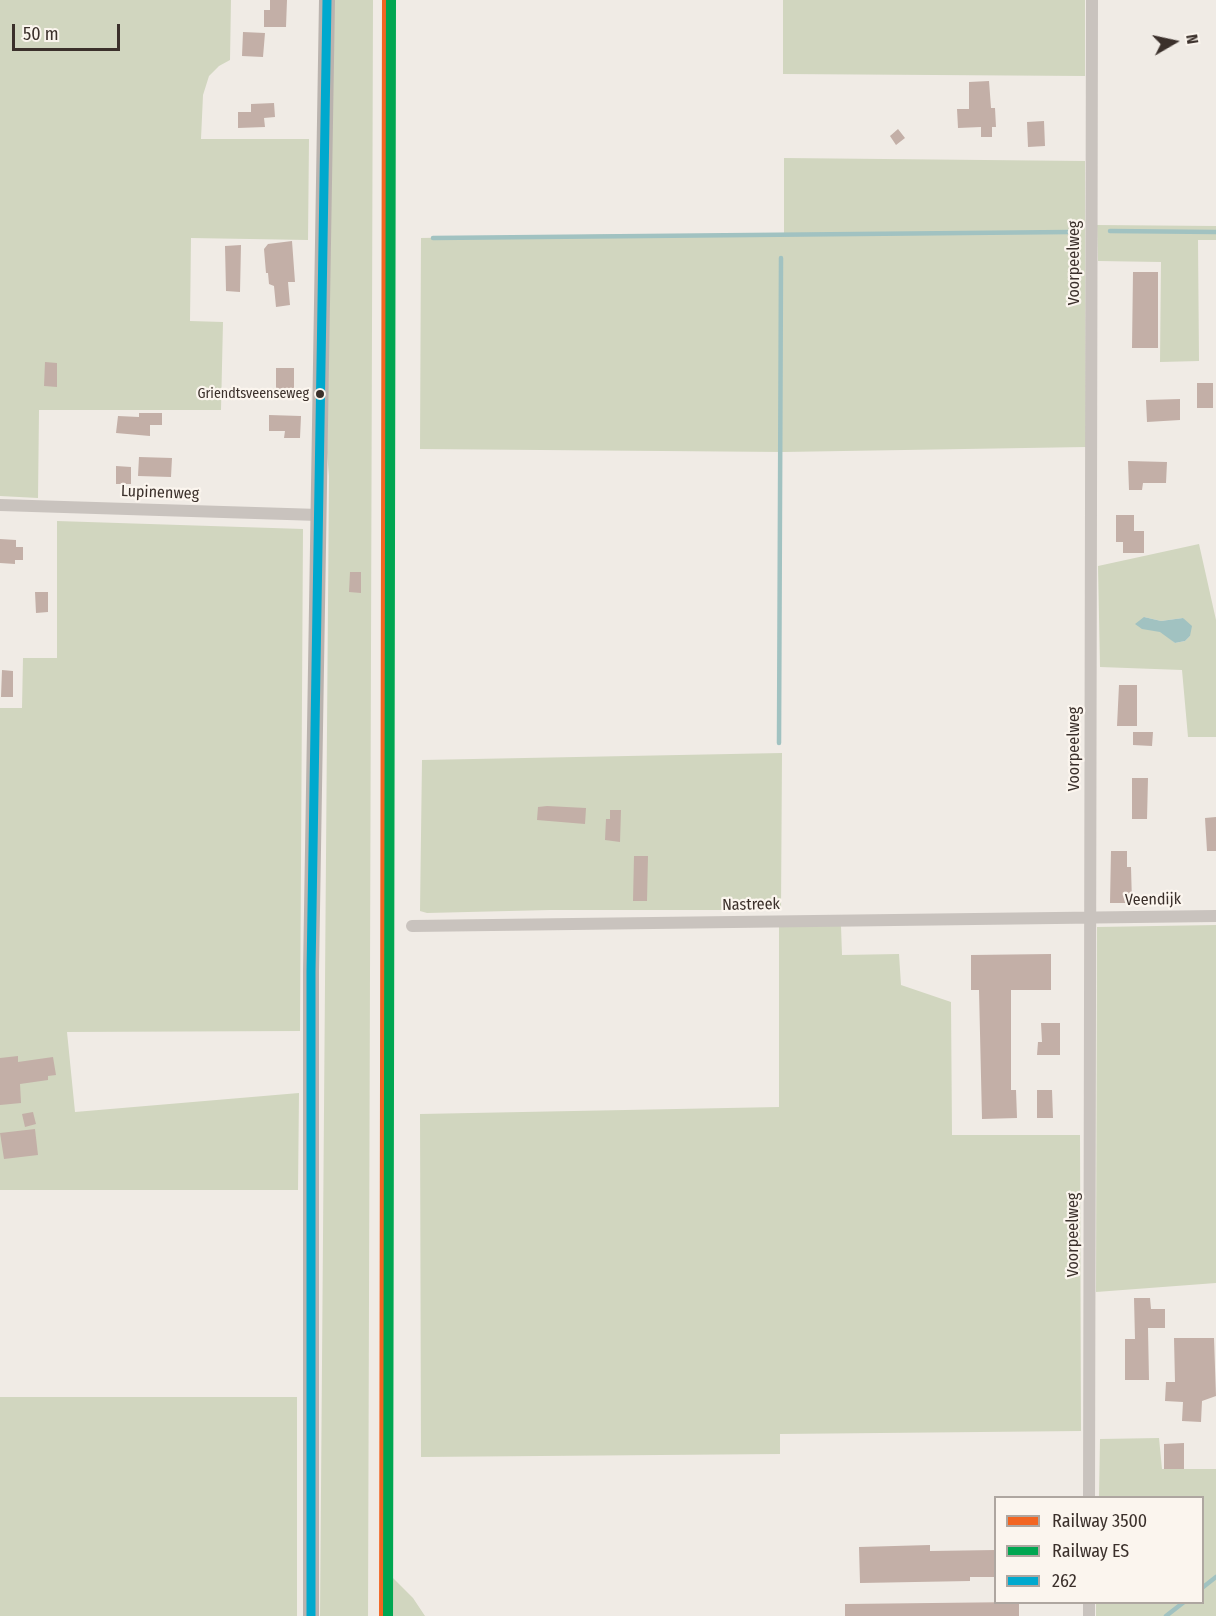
<!DOCTYPE html>
<style>
body{margin:0}
#map{position:relative;width:1216px;height:1616px;overflow:hidden;background:#f0ebe5;font-family:"Fira Sans Condensed",sans-serif}
canvas{display:block}
.legend{position:absolute;left:994px;top:1496px;width:210px;height:108px;box-sizing:border-box;background:#fbf5ee;border:2px solid #aea6a0;margin:0;padding:8px 10px;list-style:none;font-size:18px;color:#3b302b}
.legend li{display:flex;align-items:center;gap:12px;height:30px}
.legend b{width:30px;border:2px solid #aea6a0}
.north{position:absolute;left:1144px;top:12px;width:60px;height:60px;-webkit-text-stroke:4px #fbf5ee;paint-order:stroke;rotate:81deg;font-size:16px;font-weight:700;line-height:24px;text-align:center;color:#3b302b}
.north::after{content:'';display:block;margin:auto;width:21px;height:27px;background:#3b302b;clip-path:polygon(50% 0,100% 100%,50% 72%,0 100%)}
.scale{position:absolute;left:12px;top:24px;width:108px;height:27px;box-sizing:border-box;border:3px solid #3b302b;border-top:0;padding-left:8px;font-size:18px;line-height:21px;white-space:nowrap;color:#3b302b;-webkit-text-stroke:4px #fbf5ee;paint-order:stroke}
</style>
<div id="map">
<canvas width="1216" height="1616"></canvas>
<ul class="legend">
<li><b style="height:8px;background:#f26522"></b>Railway 3500</li>
<li><b style="height:8px;background:#00a651"></b>Railway ES</li>
<li><b style="height:8px;background:#00a9ce"></b>262</li>
</ul>
<div class="north">N</div>
<div class="scale">50 m</div>
</div>
<script>
const ctx = document.querySelector('canvas').getContext('2d');
ctx.lineJoin = 'round';
function paint(path, color) {
  ctx.fillStyle = color;
  ctx.fill(path, 'evenodd');
}
function toPath(rows) {
  const path = new Path2D();
  for (const r of rows) {
    path.moveTo(r[0], r[1]);
    for (let i = 2; i < r.length; i += 2) path.lineTo(r[i], r[i + 1]);
  }
  return path;
}
function trace(path, color, width, dash) {
  ctx.strokeStyle = color;
  ctx.lineWidth = width;
  ctx.lineCap = dash ? 'butt' : 'round';
  ctx.setLineDash(dash || []);
  ctx.stroke(path);
}
function drawText(font, color, halo, rows, align = 'center') {
  ctx.font = font + ' "Fira Sans Condensed",sans-serif';
  ctx.lineWidth = 4.5;
  ctx.setLineDash([]);
  ctx.textBaseline = 'middle';
  ctx.strokeStyle = halo;
  ctx.fillStyle = color;
  for (const [text, x, y, turn = 0] of rows) {
    ctx.save();
    ctx.translate(x, y);
    ctx.rotate((+turn || 0) * Math.PI / 180);
    ctx.textAlign = isNaN(turn) ? turn : align;
    if (halo) ctx.strokeText(text, 0, 0);
    ctx.fillText(text, 0, 0);
    ctx.restore();
  }
}
paint(toPath([
 [0,0,231,0,230,60,219,66,209,76,203,95,201,139,309,139,308,240,191,238,190,321,223,322,221,410,39,410,38,498,0,496],
 [334,0,373,0,368,1616,320,1616,329,476,327,453],
 [783,0,1085,0,1085,76,783,74],
 [784,158,1085,161,1086,447,783,452,420,449,421,238,631,234,784,235],
 [1097,225,1216,226,1216,240,1198,240,1199,361,1160,362,1161,262,1098,261],
 [57,521,303,529,300,1031,67,1032,75,1112,299,1093,298,1190,0,1190,0,708,22,708,23,658,57,658],
 [1199,544,1216,620,1216,737,1188,737,1182,670,1100,667,1098,566],
 [1144,617,1161,621,1183,618,1190,636,1185,641,1175,643],
 [782,753,781,910,550,910,427,913,420,911,422,760],
 [1216,925,1216,1283,1096,1292,1097,927],
 [779,926,841,926,842,955,899,954,901,985,951,1002,952,1135,1080,1135,1081,1431,780,1434,780,1454,421,1457,420,1114,779,1107],
 [0,1397,297,1397,297,1616,0,1616],
 [1159,1438,1162,1469,1216,1469,1216,1616,1096,1616,1096,1603,1202,1602,1202,1498,1099,1497,1100,1439],
 [392,1577,413,1598,425,1616,392,1616]
]), '#d1d6bf');
paint(toPath([
 [1144,617,1161,621,1183,618,1192,626,1190,636,1185,641,1175,643,1160,632,1142,629,1135,624]
]), '#a1c2c1');
trace(toPath([
 [1110,231,1216,232],
 [433,238,1070,232],
 [779,743,781,258],
 [1202,1588,1216,1577],
 [1166,1616,1184,1602]
]), '#a1c2c1', 4.5);
paint(toPath([
 [270,0,287,0,286,27,264,27,264,10,270,10],
 [243,32,265,33,263,57,242,56],
 [989,81,991,108,995,108,996,127,992,127,992,137,981,137,981,127,958,128,957,109,969,109,969,82],
 [274,103,275,117,264,118,265,127,238,128,238,112,251,112,251,104],
 [1044,121,1045,146,1028,147,1027,122],
 [898,129,905,138,896,145,890,136],
 [292,241,295,282,288,282,290,305,276,307,274,286,269,284,268,273,266,273,264,249,268,244],
 [241,245,240,292,226,291,225,246],
 [1133,272,1158,272,1158,348,1132,348],
 [45,362,57,363,57,387,44,386],
 [276,368,294,368,294,394,276,394],
 [1197,383,1213,383,1213,408,1197,408],
 [1180,399,1180,420,1147,422,1146,400],
 [139,413,162,413,162,425,150,425,150,436,116,433,118,416,139,417],
 [269,415,301,416,300,438,284,438,285,431,269,431],
 [139,457,172,458,171,477,138,476],
 [1128,461,1167,462,1166,483,1143,483,1142,490,1129,490],
 [116,466,131,467,131,484,116,484],
 [1116,515,1134,515,1134,531,1144,531,1144,553,1123,553,1123,542,1116,542],
 [0,539,16,540,16,547,23,547,23,560,15,560,15,564,0,563],
 [350,572,361,572,361,593,349,592],
 [35,592,48,592,48,612,36,613],
 [2,670,13,671,13,697,1,697],
 [1119,685,1137,685,1137,726,1117,726],
 [1133,732,1153,732,1152,746,1133,745],
 [1132,778,1148,778,1147,819,1132,819],
 [547,806,586,808,585,824,537,820,538,807],
 [610,810,621,810,620,842,605,840,606,819,610,819],
 [1216,817,1216,851,1207,851,1205,818],
 [1111,851,1127,851,1127,867,1131,867,1132,903,1110,903],
 [634,856,648,856,647,901,633,901],
 [1051,954,1051,990,1011,990,1011,1090,1016,1090,1017,1118,982,1119,979,990,971,990,971,955],
 [1041,1023,1060,1023,1060,1055,1037,1055,1038,1042,1042,1042],
 [18,1056,18,1062,53,1057,56,1075,48,1076,48,1080,20,1084,21,1103,0,1105,0,1058],
 [1037,1090,1052,1090,1053,1118,1037,1118],
 [33,1112,36,1124,25,1127,22,1114],
 [35,1129,38,1155,4,1159,0,1133],
 [1134,1298,1150,1298,1151,1309,1165,1309,1165,1328,1148,1328,1149,1380,1125,1380,1125,1339,1135,1339],
 [1174,1338,1214,1338,1216,1396,1202,1401,1201,1422,1182,1421,1183,1402,1165,1401,1166,1382,1175,1382],
 [1184,1443,1184,1469,1164,1469,1164,1444],
 [930,1545,930,1551,996,1550,996,1577,970,1577,970,1581,860,1583,859,1547],
 [1019,1602,1019,1616,845,1616,845,1604]
]), '#c3afa7');
trace(toPath([
 [0,505,319,515],
 [412,926,1216,916],
 [1089,1498,1092,0],
 [1089,1616,1089,1602]
]), '#c9c3be', 12);
trace(toPath([
 [311,1616,311,971,327,0]
]), '#bab3ae', 16);
trace(toPath([
 [311,1616,311,971,327,0]
]), '#00a9ce', 9);
trace(toPath([
 [384,1616,387,0]
]), '#f26522', 10);
trace(toPath([
 [388,1616,391,0]
]), '#00a651', 10);
for (const [x, y, r, color] of [
 [320,394,5,"#3b302b"]
]) {
  const dot = new Path2D();
  dot.arc(x, y, r, 0, 2 * Math.PI);
  ctx.fillStyle = color;
  ctx.fill(dot);
  trace(dot, '#fbf5ee', 2);
}
drawText('14px', '#3b302b', '#fbf5ee', [
 ["Griendtsveenseweg",309,394]
], 'right');
drawText('16px', '#3b302b', '#fbf5ee', [
 ["Voorpeelweg",1075,263,-90],
 ["Lupinenweg",160,493,2],
 ["Voorpeelweg",1075,749,-90],
 ["Veendijk",1153,900,-1],
 ["Nastreek",751,905,-1],
 ["Voorpeelweg",1074,1235,-90]
]);
</script>
